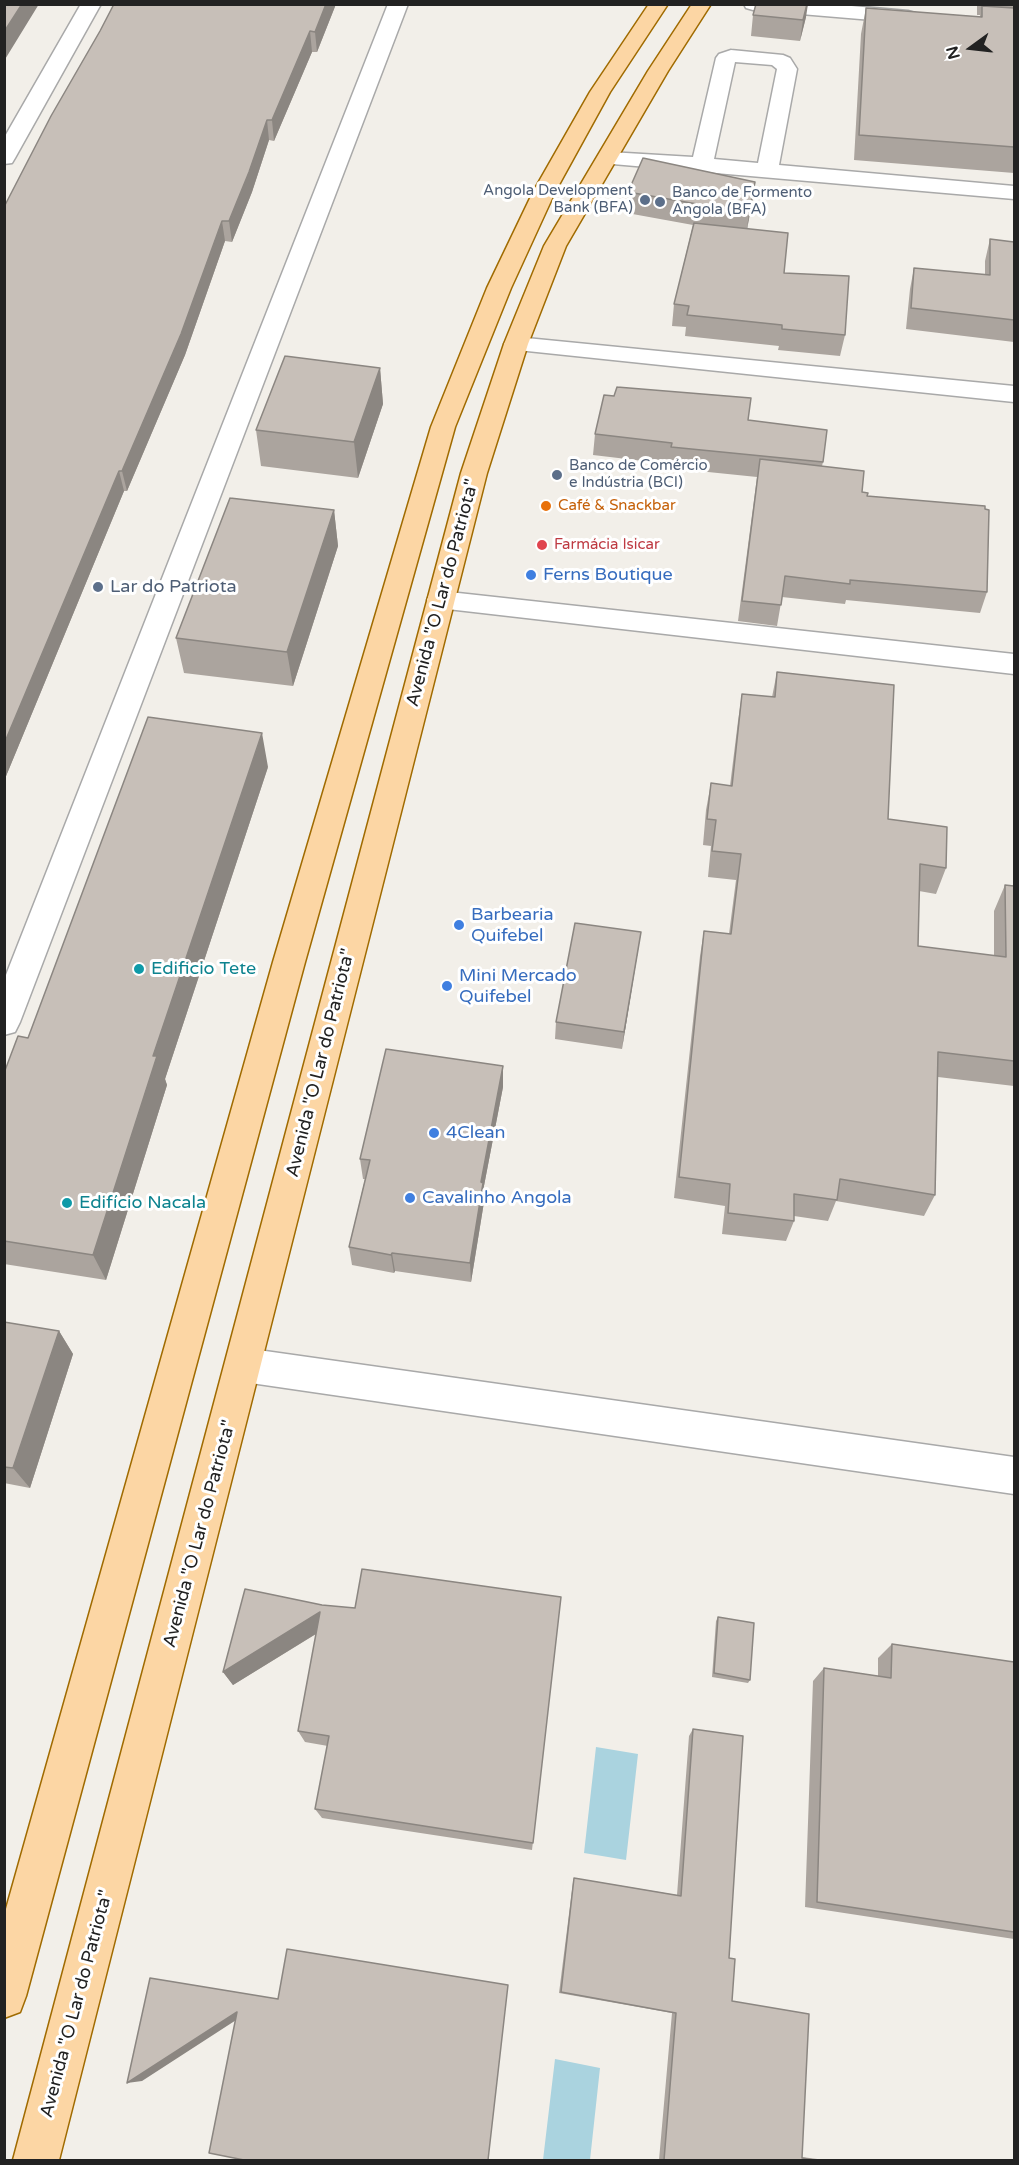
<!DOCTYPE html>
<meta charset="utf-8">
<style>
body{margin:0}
#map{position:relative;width:1019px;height:2165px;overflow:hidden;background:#f2efe9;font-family:"Varela Round",sans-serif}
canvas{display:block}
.frame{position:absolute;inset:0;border:6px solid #222;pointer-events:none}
.north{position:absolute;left:941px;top:18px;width:60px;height:60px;-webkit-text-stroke:4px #fff;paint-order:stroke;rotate:255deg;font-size:16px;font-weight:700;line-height:24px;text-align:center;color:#222}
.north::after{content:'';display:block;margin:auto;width:21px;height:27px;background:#222;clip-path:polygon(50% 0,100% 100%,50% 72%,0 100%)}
</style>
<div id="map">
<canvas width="1019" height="2165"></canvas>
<div class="frame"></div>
<div class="north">N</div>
</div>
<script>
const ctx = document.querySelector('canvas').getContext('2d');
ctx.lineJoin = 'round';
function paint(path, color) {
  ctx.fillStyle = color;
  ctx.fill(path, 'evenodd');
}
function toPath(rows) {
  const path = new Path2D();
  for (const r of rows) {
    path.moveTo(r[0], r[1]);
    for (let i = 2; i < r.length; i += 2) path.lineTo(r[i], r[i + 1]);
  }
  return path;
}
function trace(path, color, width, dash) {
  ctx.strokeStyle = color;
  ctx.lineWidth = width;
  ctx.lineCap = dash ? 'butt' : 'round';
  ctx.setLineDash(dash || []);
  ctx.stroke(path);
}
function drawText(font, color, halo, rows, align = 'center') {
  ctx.font = font + ' "Varela Round",sans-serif';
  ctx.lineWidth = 6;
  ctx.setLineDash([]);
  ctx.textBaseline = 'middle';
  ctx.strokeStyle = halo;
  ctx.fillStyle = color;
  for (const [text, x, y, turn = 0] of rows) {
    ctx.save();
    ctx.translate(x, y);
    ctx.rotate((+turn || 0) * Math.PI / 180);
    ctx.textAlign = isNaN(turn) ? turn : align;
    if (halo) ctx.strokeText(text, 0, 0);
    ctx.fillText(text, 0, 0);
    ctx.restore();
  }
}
paint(toPath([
 [596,1747,638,1754,626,1860,584,1853],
 [555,2059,600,2068,590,2160,543,2160]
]), '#aad3df');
const minor = toPath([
 [81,4,101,4,15,158,12,163,4,164,4,138,81,4],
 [388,4,408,4,20,1022,15,1032,4,1035,4,980,388,4],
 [744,4,829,4,908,11,915,13,918,17,915,21,908,23,753,10,746,8,744,4],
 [731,50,783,55,790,58,797,69,779,165,1014,186,1014,199,601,163,598,158,601,153,609,152,693,157,716,58,719,54,731,50],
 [735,62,772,65,777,69,758,163,714,159,735,62],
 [516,337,1014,386,1014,402,508,349,504,344,508,339,516,337],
 [440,591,1014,654,1014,674,430,607,427,600,430,593,440,591],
 [244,1348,1014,1457,1014,1494,244,1382,231,1377,226,1365,231,1353,244,1348]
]);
const major = toPath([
 [649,4,668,4,610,92,555,192,511,288,455,427,305,962,26,1996,20,2012,4,2018,4,1916,273,962,431,427,487,288,533,192,590,92,649,4],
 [692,4,711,4,668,71,566,246,528,344,487,473,59,2160,13,2160,461,473,504,344,544,246,648,71,692,4]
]);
trace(minor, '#a9a9a9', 3);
trace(major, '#a06b00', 3);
paint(minor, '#fff');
paint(major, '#fcd6a4');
paint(toPath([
 [336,4,317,52,312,52,274,141,269,140,252,192,232,242,225,241,185,355,127,491,124,491,4,781,4,207],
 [977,4,1014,4,1014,173,854,160,861,34,866,8,980,17,980,15,977,15],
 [753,15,806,17,800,41,751,36],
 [755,182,747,229,784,273,845,335,840,356,778,350,779,346,685,336,686,327,672,326,674,304,693,225,627,213,628,192],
 [990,239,1014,242,1014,342,906,329,910,289,914,268,985,275,985,261],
 [380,368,383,404,358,478,261,466,256,430],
 [748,420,823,462,822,466,867,496,987,592,980,613,846,600,845,604,782,597,777,626,738,621,757,477,669,468,669,464,593,455,595,434],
 [334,510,338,546,293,686,184,673,176,638],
 [777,672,888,819,946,868,936,894,919,891,918,946,994,956,994,911,1005,885,1014,886,1014,1086,938,1077,935,1195,924,1216,836,1201,828,1221,794,1216,794,1221,786,1241,722,1234,725,1206,674,1198,700,956,704,931,729,934,736,880,708,877,711,846,703,845,706,810,711,783,730,786,738,721,742,694,772,697],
 [268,767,165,1079,167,1085,106,1280,4,1264,4,1073,28,1038],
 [641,932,622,1049,555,1039,556,1022],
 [503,1087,483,1191,484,1202,471,1282,395,1271,394,1273,352,1265,349,1247,365,1179,363,1179,360,1159],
 [4,1322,59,1331,73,1354,30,1488,4,1483],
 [561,1597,532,1850,322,1818,315,1809,328,1746,305,1742,298,1731,316,1634,233,1685,223,1672,322,1605,355,1608],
 [718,1617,750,1680,748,1683,712,1677,716,1621],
 [892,1644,1014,1662,1014,1939,805,1907,813,1681,824,1668,878,1676,878,1658],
 [693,1729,729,1958,732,2001,802,2157,825,2160,659,2160,672,2013,559,1993,573,1882,574,1878,677,1895,689,1736]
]), '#aba49e');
paint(toPath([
 [22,4,39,4,4,61,4,32],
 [326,4,336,4,317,52,315,32],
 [807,4,808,4,806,17,800,41,803,20],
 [310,31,312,52,274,141,272,120],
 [267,120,269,140,252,192,232,242,229,221],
 [755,182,752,203,746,235,749,213],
 [222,221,225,241,185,355,127,491,122,471],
 [380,368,383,404,358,478,354,442],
 [119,471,124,491,4,781,4,744],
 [334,510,338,546,293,686,287,652],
 [262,733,268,767,165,1079,167,1085,106,1280,93,1255,153,1056],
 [641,932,638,950,622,1049,624,1032],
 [503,1066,503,1087,483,1191,484,1202,471,1282,470,1263,481,1182],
 [392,1253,395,1271,394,1273,391,1255],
 [59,1331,73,1354,30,1488,13,1468],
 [320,1612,327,1627,233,1685,223,1672],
 [237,2012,247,2013,142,2081,127,2083]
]), '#8b8681');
const building = toPath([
 [4,4,22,4,4,32,4,4],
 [114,4,326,4,315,32,310,31,272,120,267,120,249,172,229,221,222,221,181,334,122,471,119,471,4,744,4,207,51,116,100,31,114,4],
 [756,4,807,4,803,20,753,15,756,4],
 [982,6,1014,8,1014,147,859,135,866,8,982,17,982,6],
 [643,158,755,182,749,213,628,192,643,158],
 [694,223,788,233,784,273,849,276,845,335,782,329,782,325,687,315,689,306,674,304,694,223],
 [990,239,1014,242,1014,320,911,308,914,268,990,275,990,239],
 [285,356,380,368,354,442,256,430,285,356],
 [617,387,751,398,748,420,827,430,823,462,671,447,672,443,595,434,604,395,614,396,617,387],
 [760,459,864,471,862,492,868,493,867,496,985,506,985,509,989,510,987,592,850,580,850,584,785,576,781,605,742,601,760,459],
 [230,498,334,510,287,652,176,638,230,498],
 [777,672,894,685,888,819,947,827,946,868,920,864,918,946,1006,957,1005,885,1014,886,1014,1061,938,1052,935,1195,840,1179,837,1200,794,1194,794,1221,728,1213,730,1184,679,1177,704,931,731,934,741,854,712,851,716,820,707,819,711,783,732,786,742,694,775,697,777,672],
 [148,717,262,733,153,1056,157,1056,93,1255,4,1241,4,1073,18,1036,28,1038,148,717],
 [575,923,641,932,624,1032,556,1022,575,923],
 [386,1049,503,1066,481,1182,483,1183,470,1263,392,1253,391,1255,349,1247,370,1160,360,1159,386,1049],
 [4,1322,59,1331,13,1468,4,1467,4,1322],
 [362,1569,561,1597,533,1843,315,1809,329,1736,298,1731,320,1612,223,1672,245,1589,322,1605,355,1608,362,1569],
 [718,1617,754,1623,750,1680,714,1673,718,1617],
 [892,1644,1014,1662,1014,1932,817,1902,824,1668,891,1678,892,1644],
 [693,1729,743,1736,729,1958,735,1959,732,2001,809,2014,802,2158,814,2160,664,2160,676,2013,561,1992,574,1878,681,1896,693,1729],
 [287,1949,508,1985,488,2160,244,2160,209,2153,237,2012,127,2083,150,1978,278,1999,287,1949]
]);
paint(building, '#c7bfb8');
trace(building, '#8b8681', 1.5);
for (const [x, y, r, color] of [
 [645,200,6,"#5c6f8a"],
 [660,202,6,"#5c6f8a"],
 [557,475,6,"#5c6f8a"],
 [546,506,6,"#e8710a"],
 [542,545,6,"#e0444e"],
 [531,575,6,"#3f7fe0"],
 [98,587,6,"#5c6f8a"],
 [459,925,6,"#3f7fe0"],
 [139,969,6,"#0f9aa8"],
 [447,986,6,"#3f7fe0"],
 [434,1133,6,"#3f7fe0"],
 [410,1198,6,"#3f7fe0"],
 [67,1203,6,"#0f9aa8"]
]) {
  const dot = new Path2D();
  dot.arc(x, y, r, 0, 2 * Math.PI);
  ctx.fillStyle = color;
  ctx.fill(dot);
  trace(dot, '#fff', 2);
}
drawText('15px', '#4e5e75', '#fff', [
 ["Angola Development",633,191,"right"],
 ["Bank (BFA)",633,208,"right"],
 ["Banco de Formento",672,193],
 ["Angola (BFA)",672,210],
 ["Banco de Comércio",569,466],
 ["e Indústria (BCI)",569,483]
], 'left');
drawText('15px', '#c56008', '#fff', [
 ["Café & Snackbar",558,506]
], 'left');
drawText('15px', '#be3a42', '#fff', [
 ["Farmácia Isicar",554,545]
], 'left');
drawText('18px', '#366cbe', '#fff', [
 ["Ferns Boutique",543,575],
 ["Barbearia",471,915],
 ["Quifebel",471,936],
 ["Mini Mercado",459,976],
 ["Quifebel",459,997],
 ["4Clean",446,1133],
 ["Cavalinho Angola",422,1198]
], 'left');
drawText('18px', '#4e5e75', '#fff', [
 ["Lar do Patriota",110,587]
], 'left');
drawText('18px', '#222', '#fff', [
 ["Avenida \"O Lar do Patriota\"",443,593,-75],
 ["Avenida \"O Lar do Patriota\"",321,1063,-76],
 ["Avenida \"O Lar do Patriota\"",200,1534,-75],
 ["Avenida \"O Lar do Patriota\"",77,2004,-75]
]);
drawText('18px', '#0d838f', '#fff', [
 ["Edificio Tete",151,969],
 ["Edifício Nacala",79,1203]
], 'left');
</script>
